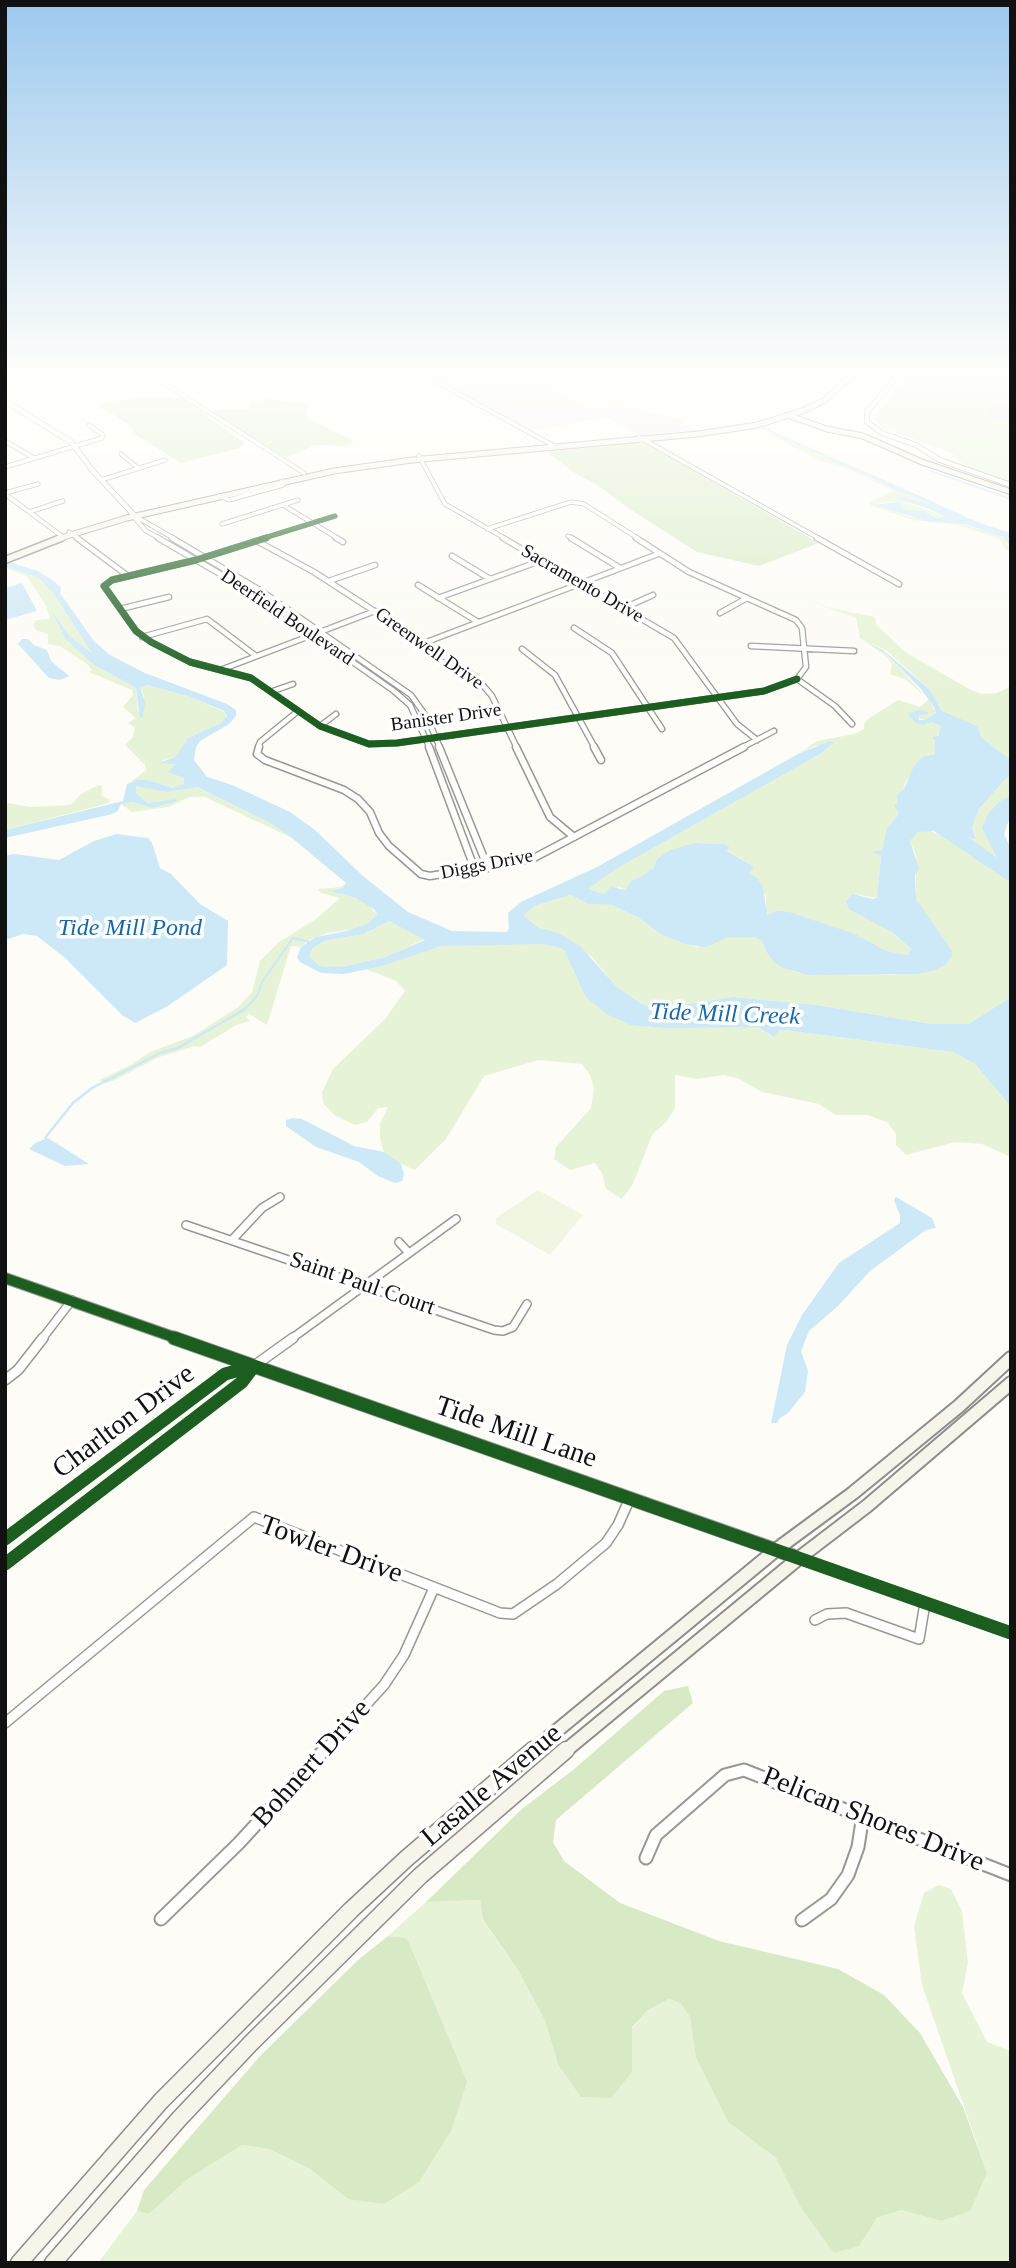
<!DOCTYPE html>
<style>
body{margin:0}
#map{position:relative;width:1016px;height:2268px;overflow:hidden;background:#fdfcf7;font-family:"Times New Roman",serif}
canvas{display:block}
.frame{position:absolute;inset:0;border:7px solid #111;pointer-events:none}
</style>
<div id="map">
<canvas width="1016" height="2268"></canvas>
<div class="frame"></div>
</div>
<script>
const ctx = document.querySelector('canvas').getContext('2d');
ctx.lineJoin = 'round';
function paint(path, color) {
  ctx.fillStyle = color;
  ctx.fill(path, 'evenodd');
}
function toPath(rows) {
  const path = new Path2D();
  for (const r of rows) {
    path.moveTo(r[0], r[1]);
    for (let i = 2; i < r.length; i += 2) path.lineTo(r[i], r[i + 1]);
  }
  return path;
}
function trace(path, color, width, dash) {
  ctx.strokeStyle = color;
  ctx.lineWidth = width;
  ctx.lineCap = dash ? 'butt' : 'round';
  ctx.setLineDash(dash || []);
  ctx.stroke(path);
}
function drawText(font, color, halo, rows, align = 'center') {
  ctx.font = font + ' "Times New Roman",serif';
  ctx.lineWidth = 7;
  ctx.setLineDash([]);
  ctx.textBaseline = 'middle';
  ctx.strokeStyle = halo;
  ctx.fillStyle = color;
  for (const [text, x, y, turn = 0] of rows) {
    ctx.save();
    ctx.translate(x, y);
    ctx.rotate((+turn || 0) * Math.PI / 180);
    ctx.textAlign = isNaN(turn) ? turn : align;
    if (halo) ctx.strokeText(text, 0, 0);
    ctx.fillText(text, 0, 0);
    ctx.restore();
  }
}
paint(toPath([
 [421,372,522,372,594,411,615,406,677,418,693,430,640,435,605,417,532,431]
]), '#f5f0f3');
paint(toPath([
 [910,372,1011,372,1011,409,994,406,988,414,1011,419,1011,482,964,466,953,454,881,427,875,420,876,415],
 [773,432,873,475,866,475,892,489,931,504,904,497,893,498,944,516,938,519,904,509,895,502,877,503,880,507,911,517,958,523,995,534,1006,539,1011,553,1004,548,1000,539,955,524,913,520,869,505,869,502,894,491,847,469,818,460,775,437],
 [8,562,48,577,36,573,53,593,92,653,70,636,54,613,78,650,104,670,136,688,138,712,144,696,140,686,147,685,191,697,226,713,225,720,221,723,188,738,175,757,161,761,175,764,169,771,184,778,184,784,174,788,148,780,131,782,146,770,145,765,125,745,133,737,135,727,128,723,136,718,123,707,133,695,132,690,89,672,92,670,87,664,60,646,48,644,48,634,36,630,33,625,36,620,50,619,46,606,27,576,5,568,5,563],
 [802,598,831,608,875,617,877,625,905,652,971,690,982,694,997,693,1011,686,1011,760,982,738,977,726,943,712,927,687,887,651,871,643,885,653,926,697,905,679,890,674,892,664,887,657,860,638,856,618],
 [929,699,936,713,924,720,909,714,924,725,931,722,942,726,935,740,935,754,924,757,905,783,897,808,899,814,887,828,882,850,876,853,881,856,877,898,853,894,884,926,912,950,908,955,886,951,866,942,861,937,766,915,766,896,748,873,752,866,717,844,698,843,671,850,657,859,653,868,626,890,619,887,604,894,587,889,616,869,820,754,834,743,815,746,798,754,817,741,854,734,864,729,864,724,868,719,898,700,920,707],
 [1011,773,1011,795,1000,801,982,828,998,859,967,837,976,837,972,827,979,809],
 [99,785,102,786,102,796,110,800,109,803,5,830,5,809,8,803,30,807,71,805,81,794],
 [139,785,168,792,196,787,270,823,292,838,205,797,190,797,168,807,132,812,121,804,132,802,151,808,174,799,148,803,136,793,135,786],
 [925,829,943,836,1011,883,1011,997,970,1024,932,1024,817,1005,733,997,675,1006,651,1007,640,1003,617,987,591,956,539,928,524,916,534,906,571,895,588,904,612,905,639,918,662,935,688,945,697,947,727,937,755,937,762,941,767,953,776,963,795,972,820,975,850,972,891,975,935,970,952,956,916,899,916,855,910,841,918,832],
 [346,883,347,885,343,888,331,891,356,898,369,905,377,915,367,924,355,929,327,933,307,941,301,947,291,946,267,1025,249,1014,246,1017,250,1021,236,1025,200,1047,195,1046,159,1057,113,1081,105,1083,99,1080,129,1066,150,1052,193,1036,237,1008,252,992,260,961,279,942,316,919,340,898,321,893,318,889,341,887],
 [389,921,425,939,385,957,341,967,320,966,309,957,313,948,324,941,364,934],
 [469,944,540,944,558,947,564,950,585,996,649,1027,758,1027,773,1037,779,1030,784,1030,953,1052,975,1064,1011,1107,1011,1157,982,1144,955,1142,906,1155,896,1145,896,1134,887,1122,867,1115,836,1115,819,1104,762,1092,739,1079,724,1075,697,1079,675,1075,675,1108,666,1122,652,1135,633,1184,622,1199,606,1189,602,1173,595,1163,570,1170,554,1159,556,1147,591,1108,594,1088,590,1075,582,1064,538,1060,484,1076,446,1139,415,1170,394,1161,384,1152,380,1139,380,1124,388,1107,378,1108,367,1122,355,1125,334,1115,323,1103,322,1092,333,1069,385,1019,405,991,396,981,366,969,434,947],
 [939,1885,951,1889,962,1911,968,1963,962,1993,987,2042,1011,2051,1011,2263,98,2263,137,2211,149,2214,188,2179,242,2145,269,2149,310,2169,348,2199,435,2007,407,1938,388,1936,426,1902,480,1900,483,1921,518,1970,545,2021,558,2064,632,2072,632,2028,648,2010,669,1999,680,2003,690,2017,696,2058,728,2122,776,2158,800,2206,858,2246,877,2218,901,2210,941,2221,987,2173,922,1985,914,1926,924,1893]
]), '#e7f3d7');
paint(toPath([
 [163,397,183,399,245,443,240,448,181,463,136,435,128,424,115,415,100,408,101,405,111,401],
 [267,399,308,404,306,416,309,419,352,440,353,443,346,446,315,445,286,458,213,413,214,411,218,410,247,409,251,408,250,403],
 [633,443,644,443,655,449,819,543,759,566,697,552,628,508,603,489,573,472,547,452],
 [688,1686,693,1703,556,1820,553,1842,564,1861,620,1903,719,1941,838,1969,884,1995,920,2033,963,2107,987,2173,970,2211,941,2221,901,2210,877,2218,859,2246,834,2253,800,2206,776,2158,728,2122,696,2058,690,2017,680,2003,669,1999,648,2010,632,2027,632,2072,611,2098,581,2097,558,2064,545,2021,518,1970,483,1920,480,1900,426,1902,522,1809,573,1770,664,1691],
 [388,1936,407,1938,467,2082,451,2131,419,2182,384,2204,348,2199,310,2169,269,2149,242,2145,188,2179,149,2214,137,2211,144,2190,260,2056,358,1960]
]), '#d8eac5');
paint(toPath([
 [538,1190,583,1215,550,1255,496,1224,496,1218]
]), '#f0f6e1');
paint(toPath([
 [865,474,873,475,980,523,1011,533,1011,538,1008,538,1011,547,1003,537,964,524,930,522,874,505,899,502,906,510,923,511,938,519,944,516,924,507,893,498,904,497,930,504,892,489],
 [35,573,48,577,61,587,60,593,94,641,110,655,145,673,227,704,236,710,236,716,229,724,200,741,196,747,194,760,207,777,232,785,290,812,315,830,363,876,408,912,452,931,506,932,509,929,508,913,521,902,597,867,798,754,830,741,834,743,820,754,616,869,588,889,604,894,611,887,626,890,631,881,641,877,653,868,657,859,670,850,695,843,725,844,729,847,727,851,754,867,749,873,757,878,763,887,767,915,777,911,789,912,855,934,886,951,908,955,911,949,893,933,849,909,846,901,853,894,873,899,877,898,881,856,872,852,882,850,887,828,899,814,894,805,898,803,897,795,904,789,914,766,922,757,935,754,935,740,932,737,938,736,941,726,931,722,924,725,914,722,908,713,921,710,930,713,918,716,919,720,924,720,936,713,934,707,921,689,885,653,870,644,883,650,929,689,942,711,977,726,982,738,1011,760,1011,773,979,809,972,827,976,839,968,837,997,858,982,828,988,814,1000,801,1011,795,1011,814,1004,834,1011,849,1011,883,934,831,918,832,910,841,919,869,915,875,916,899,952,951,952,956,945,965,935,970,917,974,808,975,783,968,775,963,767,953,762,941,755,937,728,937,706,947,688,945,662,935,639,918,612,905,588,904,571,895,534,906,524,916,539,928,558,933,580,946,617,987,640,1003,651,1007,675,1006,733,997,817,1005,932,1024,969,1024,1011,997,1011,1107,975,1064,953,1052,784,1030,779,1030,774,1037,758,1027,666,1028,631,1025,606,1014,585,996,564,950,558,947,540,944,441,946,382,966,344,974,321,973,300,962,297,957,301,947,316,937,347,931,367,924,377,915,375,910,356,898,330,891,343,888,346,883,292,838,270,823,197,787,168,792,136,786,136,793,148,803,174,799,177,801,151,808,132,802,121,804,117,812,108,815,5,838,5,830,123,801,127,784,137,780,148,780,173,788,184,784,184,778,168,772,175,764,159,763,175,757,188,738,221,723,227,716,224,711,191,697,147,685,140,687,145,703,143,717,140,718,136,688,93,664,66,639,51,610,70,636,92,653,53,593],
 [389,921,425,940,385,957,341,967,320,966,309,957,313,948,324,941,364,934],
 [22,583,37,611,5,620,5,588],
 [22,639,28,639,34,645,47,650,51,661,69,676,60,680,49,678,18,644],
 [116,834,148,838,152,843,160,868,171,874,200,904,228,921,227,965,168,1006,135,1023,122,1015,64,957,37,936,23,934,5,940,5,856,14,854,59,860,94,841],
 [293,1118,302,1119,354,1146,384,1152,401,1164,404,1174,402,1181,395,1183,378,1176,359,1162,316,1147,286,1126,286,1120],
 [48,1138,89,1164,65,1166,29,1149,35,1143],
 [896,1197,932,1218,936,1228,926,1230,870,1271,838,1306,809,1331,801,1351,808,1371,805,1392,788,1413,780,1418,777,1423,771,1423,787,1345,802,1315,839,1263,900,1223,900,1215,894,1200]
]), '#cde8f7');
trace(toPath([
 [763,428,866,474],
 [931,471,1011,499],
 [5,563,9,565],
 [243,1011,257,996,262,982,293,938,310,942]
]), '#cde8f7', 2);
trace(toPath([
 [45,1138,73,1103,92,1088,160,1053,178,1048,245,1009]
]), '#cde8f7', 2.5);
paint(toPath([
 [9,562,38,571,53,581,46,583,32,575,6,567,5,564,9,562]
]), '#cde8f7');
paint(toPath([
 [997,405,1011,408,1011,422,988,417,985,412,988,407,997,405]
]), '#ebe1df');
const minorFar5 = toPath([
 [146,372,304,473],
 [419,372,556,447],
 [639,437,820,539],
 [5,441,34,458],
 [121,454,138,468],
 [419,456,445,504,506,539],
 [5,467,102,438,103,435,89,425],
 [101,480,165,460],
 [5,493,38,484],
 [5,494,63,537],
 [219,496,229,500,283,485,282,481],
 [283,505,339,539],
 [29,512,63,501],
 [135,516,175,539],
 [134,517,146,531,161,539],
 [222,524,298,500],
 [487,529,571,502,584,504,639,539],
 [69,532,79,539],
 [568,536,574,539],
 [261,539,335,516]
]);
const minorFar4 = toPath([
 [77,538,128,576],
 [158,538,260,597,394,691,410,705,430,748],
 [172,538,263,592,411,695,428,719,440,748],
 [266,538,196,560,112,580,104,586,136,631,151,642,190,662,251,678,320,726,369,744,397,743,764,691,797,679],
 [336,538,343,542],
 [503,538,674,638,737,724,757,740],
 [571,538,620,568],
 [636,538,689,572,796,620,802,628,806,667,797,679,835,706,852,724],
 [817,538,899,584],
 [257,541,314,572,476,677,492,696,517,748],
 [452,556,490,579],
 [329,581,375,565],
 [418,585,478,622],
 [438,598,540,561],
 [624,608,653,595],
 [120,609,169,597],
 [720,613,747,598],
 [574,628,612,653,662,729],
 [142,637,207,619,256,656],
 [424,643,658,554],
 [751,646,854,651],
 [522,649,555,675,595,748],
 [223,669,375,611],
 [273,691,293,684],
 [320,726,336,714],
 [258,748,260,742,298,711],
 [741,748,774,731]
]);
const minorFar3 = toPath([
 [259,747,257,754,265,760,344,790,358,799,370,812,379,833,389,846,421,874,430,876,532,859,744,747],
 [429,747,475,870],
 [439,747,488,868],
 [516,747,550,817,574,837],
 [594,747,601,760]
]);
const minorFar2 = toPath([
 [186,1225,494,1330,503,1331,513,1327,527,1304],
 [232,1240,262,1208,280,1197],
 [399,1242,408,1252],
 [42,1339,72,1300],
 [291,1339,456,1219]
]);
const minorFar1 = toPath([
 [5,1380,18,1370,43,1338],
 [5,1539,225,1374,254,1366],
 [799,1558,1011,1633],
 [5,1564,242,1382,254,1366,293,1338],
 [815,1620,827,1614,846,1613,919,1639,925,1603],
 [5,1723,254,1517,500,1613,513,1614,557,1584,606,1543,618,1525,630,1498],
 [323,1752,384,1685,404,1655,434,1588]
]);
const minor = toPath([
 [646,1858,656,1835,725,1775,744,1770,1011,1875],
 [161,1919,239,1843,324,1750],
 [802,1920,831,1899,848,1875,858,1847,863,1815]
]);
const tertiaryFar2 = toPath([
 [901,372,867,412,867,422,882,433,916,445,940,460,1011,485],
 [5,401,71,442,93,471,135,516]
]);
const tertiaryFar1 = toPath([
 [5,1278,179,1339]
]);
const tertiary = toPath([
 [174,1338,799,1558]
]);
const secondaryFar3 = toPath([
 [787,415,827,429,863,436,922,462,1011,492],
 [57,539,127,518,334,471,412,460,698,434,757,425,802,411,825,400,856,372]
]);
const secondaryFar2 = toPath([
 [5,560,61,538]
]);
const secondaryFar1 = toPath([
 [531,1752,777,1549,853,1493,959,1406,1011,1358],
 [564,1752,799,1558,867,1506,1011,1383]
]);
const secondary = toPath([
 [19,2263,161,2101,351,1910,407,1858,533,1750],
 [53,2263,179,2119,252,2042,420,1876,566,1750]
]);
trace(minorFar5, '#979795', 5);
trace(minorFar4, '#979795', 7);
trace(minorFar3, '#979795', 9);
trace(minorFar2, '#979795', 10);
trace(minorFar1, '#979795', 12);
trace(minor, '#979795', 15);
trace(tertiaryFar2, '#979795', 6);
trace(tertiaryFar1, '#979795', 12);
trace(tertiary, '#979795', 15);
trace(secondaryFar3, '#8e8d8b', 7);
trace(secondaryFar2, '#8e8d8b', 9);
trace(secondaryFar1, '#8e8d8b', 16);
trace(secondary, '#8e8d8b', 19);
trace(minorFar5, '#fffffe', 3.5);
trace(minorFar4, '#fffffe', 4.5);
trace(minorFar3, '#fffffe', 6);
trace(minorFar2, '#fffffe', 7);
trace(minorFar1, '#fffffe', 9);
trace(minor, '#fffffe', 11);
trace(tertiaryFar2, '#fffffe', 4.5);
trace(tertiaryFar1, '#fffffe', 9);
trace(tertiary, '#fffffe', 11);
trace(secondaryFar3, '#f6f4eb', 5);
trace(secondaryFar2, '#f6f4eb', 6);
trace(secondaryFar1, '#f6f4eb', 12);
trace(secondary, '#f6f4eb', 16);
trace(toPath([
 [261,539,335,516]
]), '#1b5e20', 5);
trace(toPath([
 [266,538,196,560,112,580,104,586,136,631,151,642,190,662,251,678,320,726,369,744,397,743,764,691,797,679]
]), '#1b5e20', 7);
trace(toPath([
 [5,1278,179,1339]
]), '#1b5e20', 10);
trace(toPath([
 [174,1338,1011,1633],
 [5,1539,225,1374,254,1366],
 [5,1564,242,1382,254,1366]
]), '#1b5e20', 13);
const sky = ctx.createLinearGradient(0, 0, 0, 689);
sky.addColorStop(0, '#9dc9ee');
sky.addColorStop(0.54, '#fefefb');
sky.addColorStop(1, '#fefefb00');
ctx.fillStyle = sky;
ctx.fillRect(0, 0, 1016, 689);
drawText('19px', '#111', '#fff', [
 ["Sacramento Drive",582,584,30],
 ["Deerfield Boulevard",287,618,34],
 ["Greenwell Drive",429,649,35],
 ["Banister Drive",446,718,-8],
 ["Diggs Drive",487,865,-11]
]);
drawText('23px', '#111', '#fff', [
 ["Saint Paul Court",362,1284,19]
]);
drawText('italic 24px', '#1768a6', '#fff', [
 ["Tide Mill Pond",130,929],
 ["Tide Mill Creek",725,1015,2]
]);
drawText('28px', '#111', '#fff', [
 ["Charlton Drive",124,1422,-37],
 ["Tide Mill Lane",516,1433,19],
 ["Towler Drive",331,1550,20],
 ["Bohnert Drive",312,1764,-48],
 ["Lasalle Avenue",492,1786,-40],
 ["Pelican Shores Drive",873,1820,22]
]);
</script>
